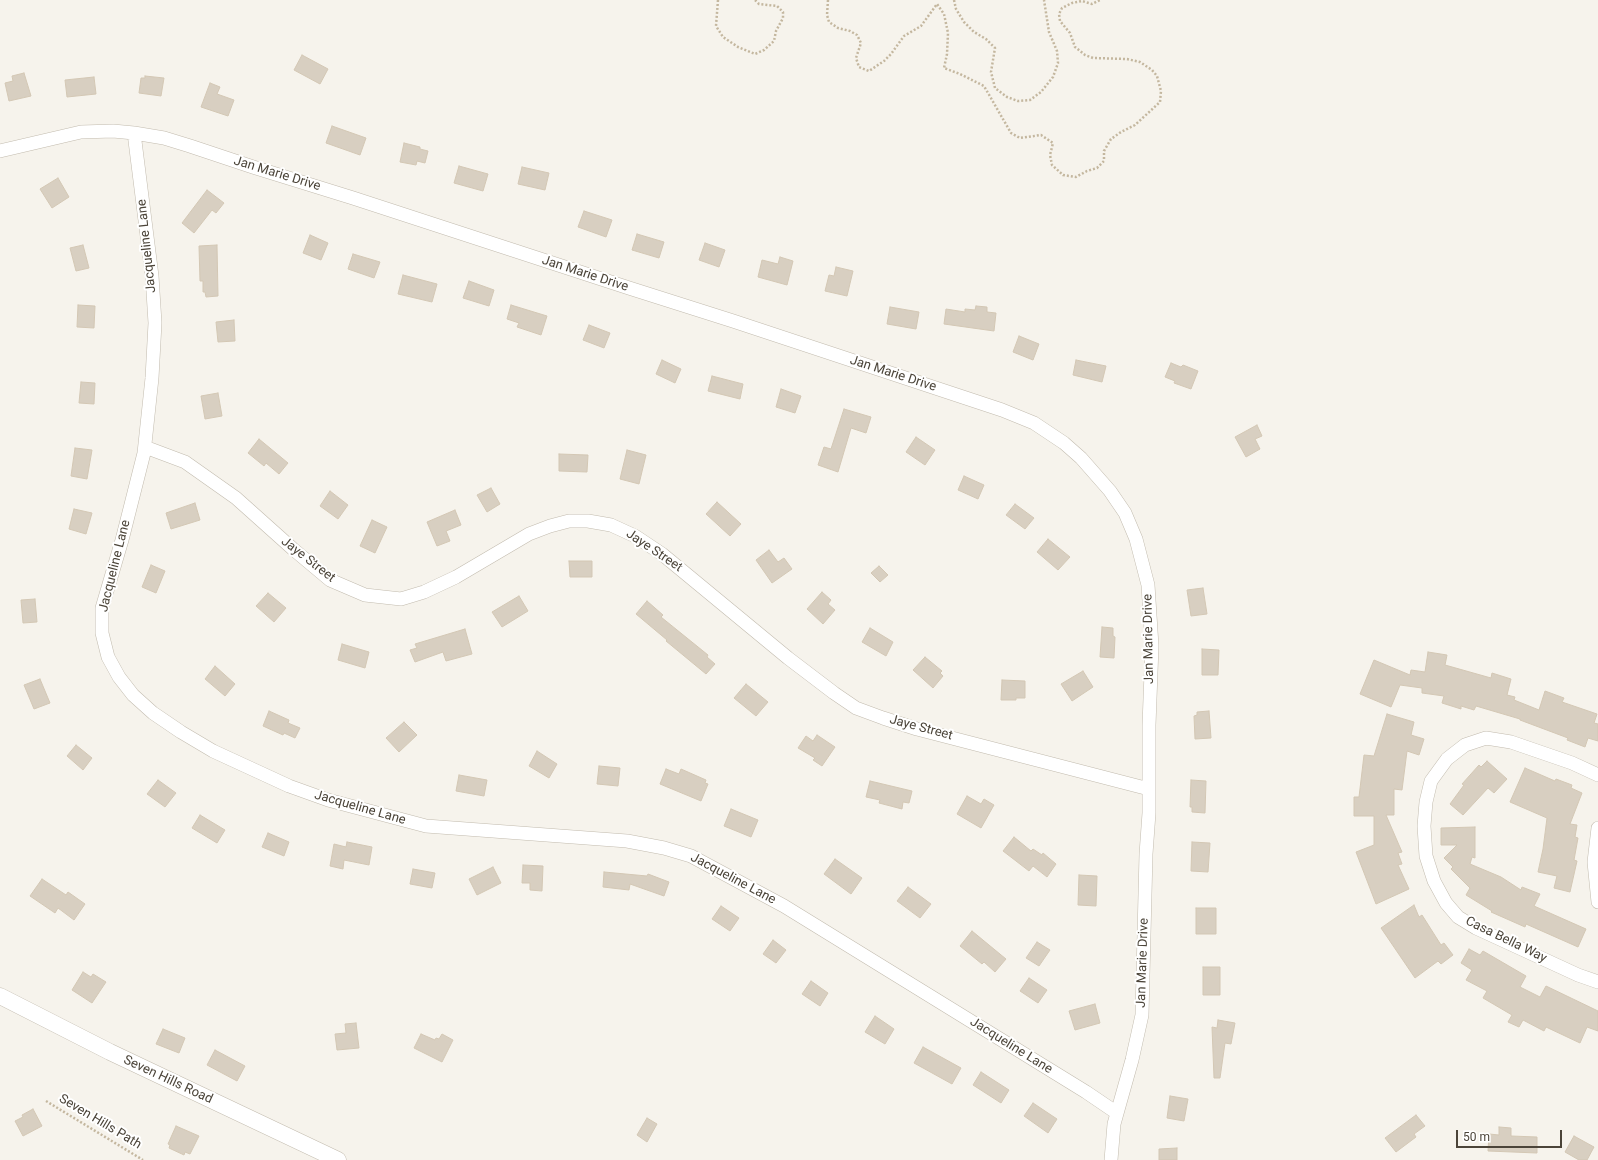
<!DOCTYPE html>
<style>
body{margin:0}
#map{position:relative;width:1598px;height:1160px;overflow:hidden;background:#f6f3ec;font-family:Roboto,sans-serif}
canvas{display:block}
.scale{position:absolute;left:1456px;top:1130px;width:106px;height:18px;box-sizing:border-box;border:2px solid #4b4439;border-top:0;padding-left:5px;font-size:12px;line-height:14px;white-space:nowrap;color:#4b4439;-webkit-text-stroke:3px #fff;paint-order:stroke}
</style>
<div id="map">
<canvas width="1598" height="1160"></canvas>
<div class="scale">50 m</div>
</div>
<script>
const ctx = document.querySelector('canvas').getContext('2d');
ctx.lineJoin = 'round';
function paint(path, color) {
  ctx.fillStyle = color;
  ctx.fill(path, 'evenodd');
}
function toPath(rows) {
  const path = new Path2D();
  for (const r of rows) {
    path.moveTo(r[0], r[1]);
    for (let i = 2; i < r.length; i += 2) path.lineTo(r[i], r[i + 1]);
  }
  return path;
}
function trace(path, color, width, dash) {
  ctx.strokeStyle = color;
  ctx.lineWidth = width;
  ctx.lineCap = dash ? 'butt' : 'round';
  ctx.setLineDash(dash || []);
  ctx.stroke(path);
}
function drawText(font, color, halo, rows, align = 'center') {
  ctx.font = font + ' Roboto,sans-serif';
  ctx.lineWidth = 4;
  ctx.setLineDash([]);
  ctx.textBaseline = 'middle';
  ctx.strokeStyle = halo;
  ctx.fillStyle = color;
  for (const [text, x, y, turn = 0] of rows) {
    ctx.save();
    ctx.translate(x, y);
    ctx.rotate((+turn || 0) * Math.PI / 180);
    ctx.textAlign = isNaN(turn) ? turn : align;
    if (halo) ctx.strokeText(text, 0, 0);
    ctx.fillText(text, 0, 0);
    ctx.restore();
  }
}
const building = toPath([
 [302,55,328,69,320,84,294,70,302,55],
 [24,73,31,96,9,101,5,83,13,81,12,76,24,73],
 [145,76,164,78,161,96,139,93,141,78,145,78,145,76],
 [94,77,96,94,67,97,65,80,94,77],
 [210,83,220,87,217,94,234,100,228,116,201,107,210,83],
 [332,126,366,138,360,155,326,143,332,126],
 [404,143,420,147,420,149,428,151,425,163,417,161,416,165,400,162,404,143],
 [459,166,488,174,483,191,454,183,459,166],
 [522,167,549,173,545,190,518,184,522,167],
 [58,178,69,197,52,208,40,189,58,178],
 [207,190,224,203,216,213,212,210,194,233,182,223,207,190],
 [584,211,612,220,606,237,578,227,584,211],
 [637,234,664,242,659,258,632,250,637,234],
 [310,235,328,243,321,260,303,253,310,235],
 [705,243,725,250,719,267,699,260,705,243],
 [83,245,89,268,76,271,70,248,83,245],
 [217,245,218,296,206,297,205,292,203,292,203,281,200,281,199,246,217,245],
 [353,254,380,262,374,278,348,269,353,254],
 [780,257,793,261,787,285,758,277,762,260,778,264,780,257],
 [836,267,853,271,847,296,825,291,829,275,834,276,836,267],
 [403,275,437,284,432,302,398,294,403,275],
 [469,281,494,290,489,306,463,298,469,281],
 [78,305,95,306,94,328,77,327,78,305],
 [511,305,547,316,541,335,517,327,519,323,507,319,511,305],
 [976,306,987,307,987,312,996,313,994,331,944,324,946,309,965,312,965,309,975,310,976,306],
 [890,307,919,312,916,329,887,324,890,307],
 [234,320,235,341,218,342,216,322,234,320],
 [589,325,610,333,604,348,583,340,589,325],
 [1019,336,1039,344,1033,360,1013,352,1019,336],
 [662,360,681,369,675,383,656,374,662,360],
 [1076,360,1106,366,1102,382,1073,375,1076,360],
 [1171,363,1181,367,1183,365,1198,371,1191,389,1174,383,1175,381,1165,377,1171,363],
 [712,376,743,384,740,399,708,391,712,376],
 [81,382,95,383,94,404,79,403,81,382],
 [781,389,801,396,795,413,776,407,781,389],
 [218,393,222,416,205,419,201,396,218,393],
 [844,409,871,417,866,433,851,428,838,472,818,465,824,447,831,449,844,409],
 [1257,425,1262,436,1255,439,1260,449,1246,457,1235,437,1257,425],
 [916,437,935,450,925,465,906,452,916,437],
 [259,439,288,463,279,474,266,463,264,466,248,453,259,439],
 [75,448,92,450,87,479,71,476,75,448],
 [627,450,646,455,639,484,620,479,627,450],
 [559,454,588,455,587,472,559,471,559,454],
 [964,476,984,485,978,499,958,490,964,476],
 [491,488,500,504,487,512,477,495,491,488],
 [330,491,348,505,338,519,320,506,330,491],
 [717,502,741,524,730,536,706,514,717,502],
 [195,503,200,520,171,529,166,513,195,503],
 [1015,504,1034,518,1025,529,1006,515,1015,504],
 [74,509,92,513,86,534,69,529,74,509],
 [455,510,461,525,446,531,450,541,437,546,427,522,455,510],
 [372,520,387,527,375,553,360,546,372,520],
 [1048,539,1070,557,1058,570,1037,552,1048,539],
 [769,550,778,562,784,558,792,569,772,583,756,560,769,550],
 [569,561,592,561,592,577,570,577,569,561],
 [151,565,165,571,156,593,142,587,151,565],
 [879,566,888,575,880,582,871,573,879,566],
 [1203,588,1207,614,1191,616,1187,590,1203,588],
 [822,592,831,600,828,604,835,610,823,624,807,609,822,592],
 [268,593,286,608,274,622,256,606,268,593],
 [519,596,528,611,502,627,492,612,519,596],
 [35,599,37,622,23,623,21,600,35,599],
 [647,601,663,615,661,617,708,655,707,657,715,664,706,674,666,641,667,640,636,614,647,601],
 [1102,627,1113,628,1113,636,1115,637,1114,658,1100,657,1102,627],
 [870,628,893,642,886,656,862,642,870,628],
 [465,629,472,654,446,661,443,652,415,662,410,650,417,648,415,644,465,629],
 [342,644,369,652,365,668,338,660,342,644],
 [1202,649,1219,650,1218,675,1202,675,1202,649],
 [1428,652,1447,655,1445,665,1491,678,1492,673,1511,679,1507,695,1515,697,1514,700,1539,710,1545,691,1564,698,1562,702,1597,714,1594,723,1598,724,1598,741,1588,738,1585,747,1567,740,1568,738,1520,720,1520,719,1476,706,1474,710,1461,706,1461,709,1442,703,1444,696,1422,693,1422,688,1400,685,1391,707,1360,694,1374,660,1410,675,1411,670,1425,672,1428,652],
 [925,657,942,671,940,673,943,676,933,688,913,670,925,657],
 [215,666,235,684,225,696,205,679,215,666],
 [1083,671,1093,687,1072,701,1061,684,1083,671],
 [40,679,50,703,34,709,24,685,40,679],
 [1002,680,1025,681,1025,698,1016,698,1016,700,1001,700,1002,680],
 [746,684,768,702,756,716,734,698,746,684],
 [269,711,289,720,288,723,300,728,295,738,284,733,283,735,263,726,269,711],
 [1209,711,1211,738,1195,739,1194,716,1197,715,1197,712,1209,711],
 [1387,714,1414,722,1411,735,1424,739,1419,755,1407,751,1402,790,1394,789,1394,815,1386,815,1402,852,1398,853,1402,864,1398,865,1409,889,1376,904,1356,852,1374,845,1374,816,1354,816,1354,797,1359,797,1364,755,1374,756,1387,714],
 [404,722,417,735,399,752,386,738,404,722],
 [817,735,835,747,822,766,813,760,815,758,798,748,806,736,813,741,817,735],
 [76,745,92,758,83,770,67,756,76,745],
 [537,751,557,764,549,778,529,766,537,751],
 [1487,761,1507,779,1494,793,1488,788,1463,815,1450,804,1464,785,1462,784,1479,765,1481,767,1487,761],
 [599,766,620,768,618,786,597,784,599,766],
 [1525,768,1555,781,1556,779,1572,785,1571,788,1582,793,1570,824,1577,825,1575,837,1578,838,1574,860,1577,861,1570,892,1554,888,1557,876,1538,872,1543,849,1547,818,1510,802,1525,768],
 [666,769,679,774,681,769,706,780,705,783,708,784,701,801,660,784,666,769],
 [459,775,487,780,484,796,456,791,459,775],
 [158,780,176,793,165,807,147,794,158,780],
 [1191,780,1206,781,1205,813,1192,812,1192,807,1190,807,1191,780],
 [870,781,912,791,909,803,903,802,902,809,879,803,880,800,866,797,870,781],
 [967,796,981,804,984,799,994,805,981,828,957,814,967,796],
 [731,809,758,820,751,837,724,826,731,809],
 [200,815,225,830,217,843,192,828,200,815],
 [1475,827,1475,858,1472,857,1470,864,1501,877,1521,890,1522,887,1540,894,1534,906,1586,929,1578,947,1526,924,1525,927,1491,912,1492,911,1466,895,1470,888,1451,869,1453,867,1444,858,1457,845,1441,845,1441,828,1475,827],
 [268,833,289,842,284,856,262,847,268,833],
 [1014,837,1031,851,1033,849,1042,855,1043,853,1056,864,1047,877,1033,866,1029,871,1003,851,1014,837],
 [347,842,372,847,369,865,344,860,343,869,330,866,334,844,346,847,347,842],
 [1192,842,1210,843,1208,872,1191,871,1192,842],
 [835,859,862,878,851,894,824,874,835,859],
 [523,865,543,866,542,891,530,890,530,883,522,883,523,865],
 [493,867,501,883,477,895,469,879,493,867],
 [413,869,435,873,432,888,410,884,413,869],
 [604,872,647,876,648,874,669,882,664,896,630,884,629,890,603,887,604,872],
 [1079,875,1097,876,1096,906,1078,905,1079,875],
 [42,879,66,895,68,892,85,904,74,920,58,908,55,913,30,896,42,879],
 [908,887,931,904,920,918,897,901,908,887],
 [1414,905,1419,917,1422,915,1441,945,1444,943,1453,955,1441,964,1438,961,1415,978,1381,928,1414,905],
 [721,906,739,918,730,931,712,919,721,906],
 [1196,908,1216,908,1216,934,1196,934,1196,908],
 [972,931,1006,959,995,972,984,962,982,964,960,946,972,931],
 [773,940,786,950,776,963,763,954,773,940],
 [1037,942,1050,950,1039,966,1026,958,1037,942],
 [1469,949,1480,955,1483,951,1526,976,1520,987,1540,997,1546,986,1598,1011,1598,1031,1587,1027,1580,1043,1546,1027,1544,1031,1523,1020,1519,1027,1508,1022,1512,1015,1483,998,1487,991,1466,980,1472,970,1461,963,1469,949],
 [1203,967,1220,967,1220,995,1203,995,1203,967],
 [83,972,91,977,93,974,106,982,92,1003,72,990,83,972],
 [1029,978,1047,990,1038,1003,1020,991,1029,978],
 [811,981,828,993,820,1006,802,994,811,981],
 [1095,1004,1100,1023,1075,1030,1069,1011,1095,1004],
 [875,1016,894,1029,885,1044,865,1032,875,1016],
 [1218,1020,1235,1023,1231,1044,1225,1043,1220,1078,1214,1078,1212,1027,1217,1028,1218,1020],
 [356,1023,359,1048,337,1050,335,1034,346,1033,345,1024,356,1023],
 [163,1029,185,1038,179,1053,156,1044,163,1029],
 [421,1034,435,1040,436,1038,439,1039,442,1034,453,1040,442,1062,414,1048,421,1034],
 [923,1047,961,1068,952,1084,914,1063,923,1047],
 [215,1050,245,1066,237,1081,207,1065,215,1050],
 [981,1072,1009,1090,1001,1103,973,1085,981,1072],
 [1170,1096,1188,1099,1184,1121,1167,1118,1170,1096],
 [1033,1103,1057,1119,1048,1133,1024,1116,1033,1103],
 [33,1109,42,1126,23,1136,15,1121,23,1117,22,1115,33,1109],
 [1416,1115,1425,1126,1414,1134,1416,1137,1396,1152,1385,1138,1416,1115],
 [647,1118,657,1124,647,1142,637,1135,647,1118],
 [176,1126,199,1136,190,1154,185,1152,184,1155,169,1148,170,1145,168,1144,176,1126],
 [1499,1127,1511,1128,1511,1136,1537,1137,1537,1153,1488,1151,1489,1134,1499,1135,1499,1127],
 [1574,1136,1594,1147,1587,1160,1579,1160,1565,1152,1574,1136],
 [1177,1148,1177,1160,1159,1160,1159,1149,1177,1148]
]);
paint(building, '#d8cfc1');
trace(building, '#d3c7b4', 1);
const minor = toPath([
 [134,133,152,276,155,323,152,378,144,453,122,540,102,608,102,633,108,657,119,677,133,695,153,713,181,732,213,751,289,786,328,800,426,826,627,841,664,848,691,856,784,906,1086,1092,1117,1113],
 [0,151,81,132,113,131,134,133,164,138,190,146,253,167,353,198,629,288,733,321,1002,410,1034,423,1064,443,1081,458,1110,491,1125,513,1136,539,1148,585,1152,646,1149,725,1149,813,1146,854,1142,1015,1132,1060,1114,1124,1111,1160],
 [145,447,185,462,236,498,293,549,330,580,365,595,401,599,424,592,456,577,529,534,550,526,569,521,588,521,611,525,635,536,662,554,788,658,834,693,856,708,883,718,917,729,1149,789],
 [1598,775,1572,763,1511,742,1486,738,1465,745,1447,759,1431,781,1426,802,1424,826,1426,856,1434,881,1446,903,1458,917,1476,928,1578,975,1598,982],
 [1598,828,1594,862,1598,902]
]);
const tertiary = toPath([
 [0,996,110,1052,338,1160]
]);
trace(minor, '#c2bbae', 14);
trace(tertiary, '#c2bbae', 17);
trace(toPath([
 [718,0,716,26,723,37,738,47,755,54,764,50,774,41,776,31,783,18,783,12,777,6,759,4,755,0],
 [828,0,827,15,829,22,838,28,850,31,857,35,861,43,856,58,859,67,869,71,884,61,891,54,904,36,921,26,937,4,944,14,948,33,947,54,944,68,960,74,984,86,1011,133,1020,138,1041,135,1053,143,1050,155,1052,165,1063,175,1076,177,1087,171,1097,168,1104,161,1104,151,1111,139,1121,132,1135,125,1160,102,1161,91,1157,76,1152,70,1140,62,1127,59,1093,58,1085,55,1075,47,1070,33,1060,21,1059,14,1062,8,1072,3,1082,1,1092,4,1100,0],
 [954,0,956,9,964,22,974,32,986,39,995,48,991,72,995,88,1007,97,1018,101,1030,100,1041,92,1053,77,1058,63,1057,51,1049,32,1044,0],
 [46,1101,143,1160]
]), '#c4b79f', 2.5, [2, 2]);
trace(minor, '#fff', 13);
trace(tertiary, '#fff', 16);
drawText('13px', '#4b4439', '#fff', [
 ["Jan Marie Drive",277,174,17],
 ["Jacqueline Lane",147,246,-96],
 ["Jan Marie Drive",585,274,18],
 ["Jan Marie Drive",893,374,18],
 ["Jaye Street",654,551,34],
 ["Jaye Street",308,560,38],
 ["Jacqueline Lane",115,566,-76],
 ["Jan Marie Drive",1149,639,-91],
 ["Jaye Street",921,728,15],
 ["Jacqueline Lane",360,808,16],
 ["Jacqueline Lane",733,879,28],
 ["Casa Bella Way",1506,940,26],
 ["Jan Marie Drive",1143,963,-88],
 ["Jacqueline Lane",1011,1046,32],
 ["Seven Hills Road",168,1080,25],
 ["Seven Hills Path",100,1122,31]
]);
</script>
